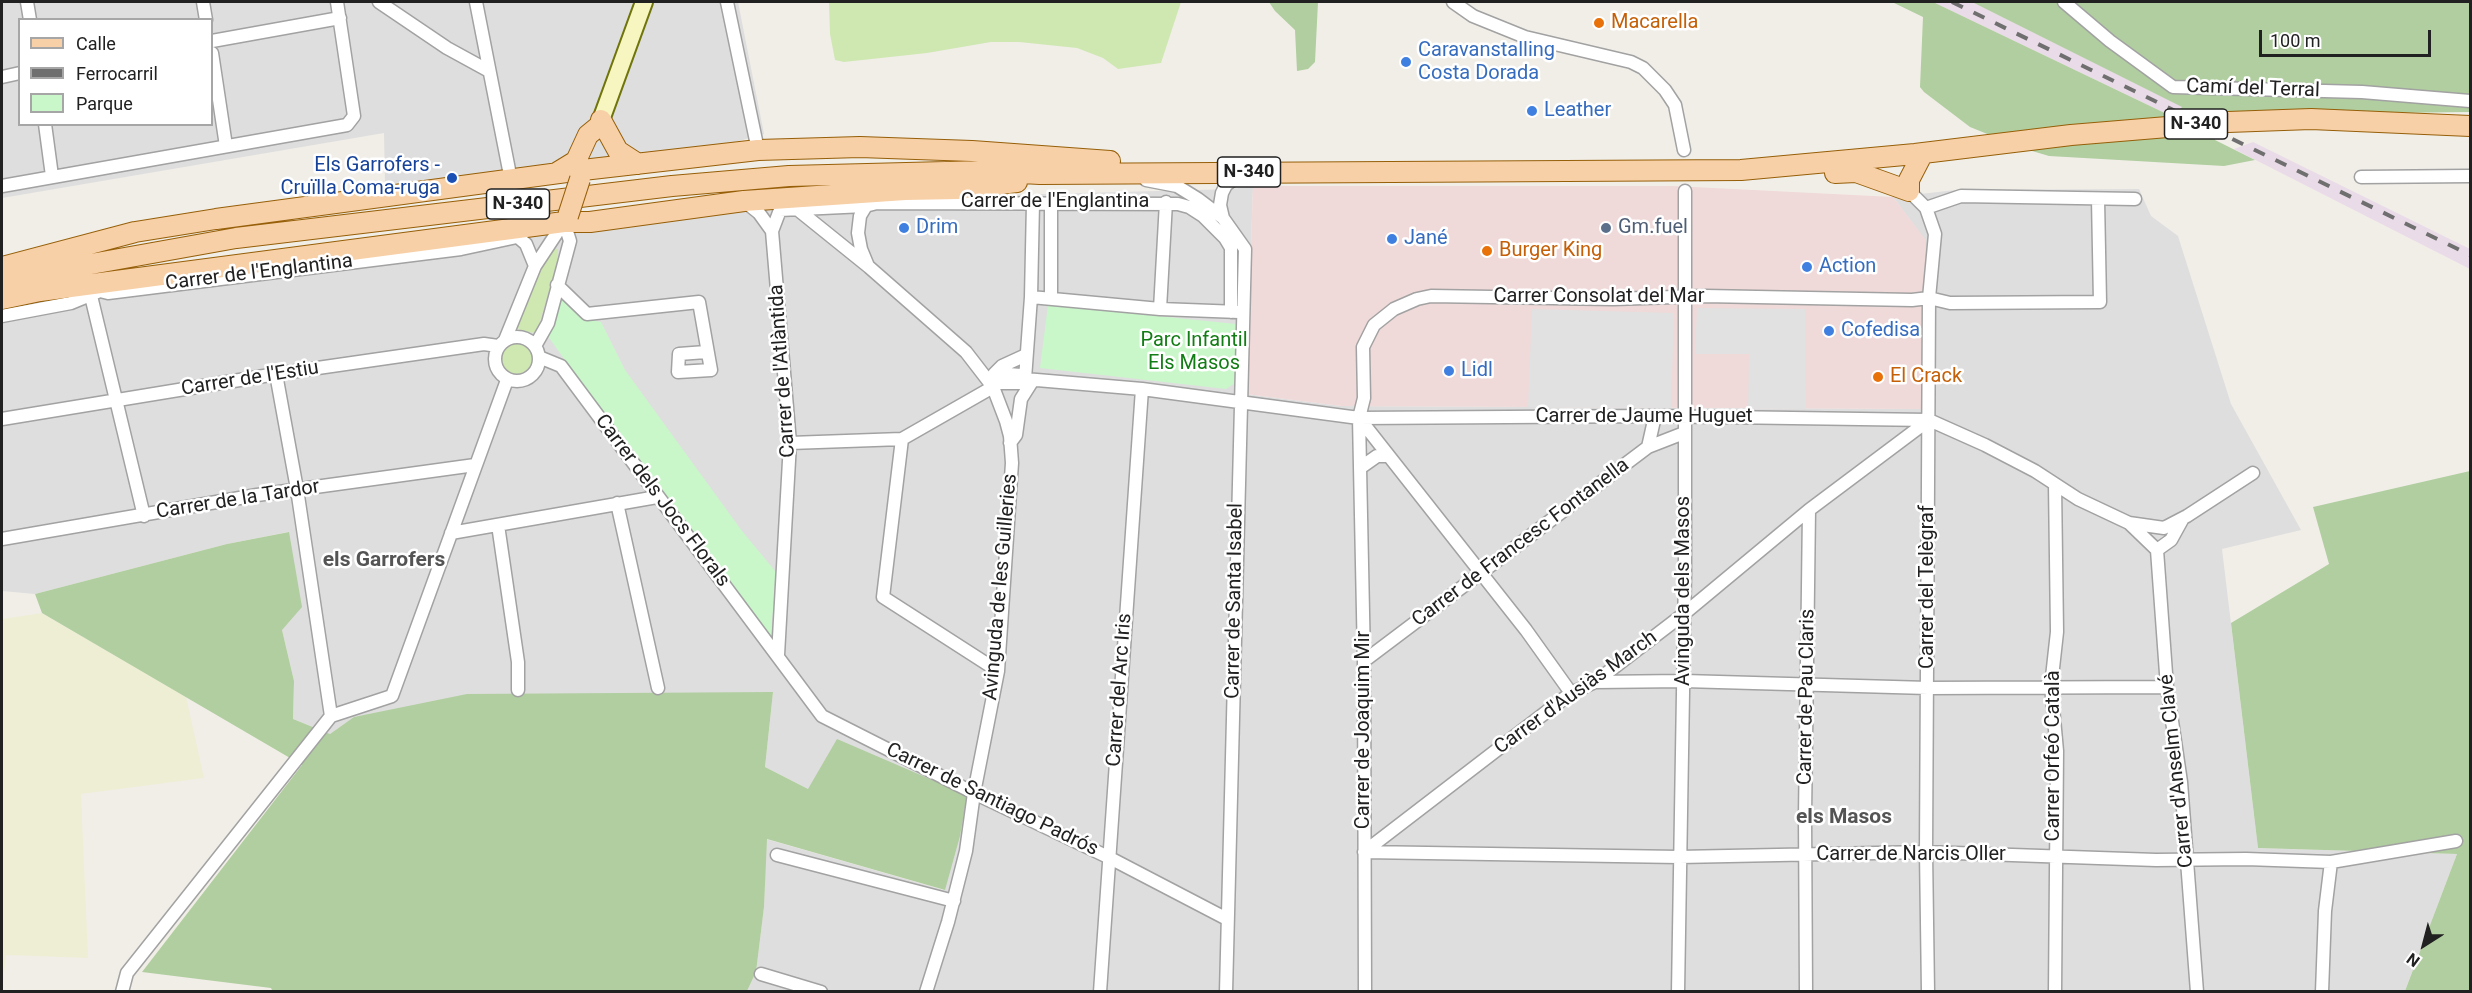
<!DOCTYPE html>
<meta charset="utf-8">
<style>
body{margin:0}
#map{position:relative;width:2472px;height:993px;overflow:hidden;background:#f1eee8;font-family:Roboto,sans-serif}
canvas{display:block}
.frame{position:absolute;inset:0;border:3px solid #212121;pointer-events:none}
.legend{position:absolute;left:18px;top:18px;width:195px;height:108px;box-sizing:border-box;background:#fff;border:2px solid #a6a6a6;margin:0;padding:8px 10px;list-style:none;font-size:18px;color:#212121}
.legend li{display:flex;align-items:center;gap:12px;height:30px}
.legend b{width:30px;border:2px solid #a6a6a6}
.north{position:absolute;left:2394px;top:915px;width:60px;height:60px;-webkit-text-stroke:4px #fff;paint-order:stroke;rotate:216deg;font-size:16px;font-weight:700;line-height:24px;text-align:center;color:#212121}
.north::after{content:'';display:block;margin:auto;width:21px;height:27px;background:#212121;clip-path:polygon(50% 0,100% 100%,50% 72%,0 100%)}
.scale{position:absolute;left:2259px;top:30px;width:172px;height:27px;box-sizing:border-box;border:3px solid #212121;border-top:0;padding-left:8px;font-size:18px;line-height:21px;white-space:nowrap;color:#212121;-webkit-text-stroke:4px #fff;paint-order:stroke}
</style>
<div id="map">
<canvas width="2472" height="993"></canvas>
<div class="frame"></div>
<ul class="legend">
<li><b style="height:8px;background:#f7d0a7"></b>Calle</li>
<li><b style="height:8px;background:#6f6f6f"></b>Ferrocarril</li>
<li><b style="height:16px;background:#c9f7ca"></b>Parque</li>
</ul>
<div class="north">N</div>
<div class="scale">100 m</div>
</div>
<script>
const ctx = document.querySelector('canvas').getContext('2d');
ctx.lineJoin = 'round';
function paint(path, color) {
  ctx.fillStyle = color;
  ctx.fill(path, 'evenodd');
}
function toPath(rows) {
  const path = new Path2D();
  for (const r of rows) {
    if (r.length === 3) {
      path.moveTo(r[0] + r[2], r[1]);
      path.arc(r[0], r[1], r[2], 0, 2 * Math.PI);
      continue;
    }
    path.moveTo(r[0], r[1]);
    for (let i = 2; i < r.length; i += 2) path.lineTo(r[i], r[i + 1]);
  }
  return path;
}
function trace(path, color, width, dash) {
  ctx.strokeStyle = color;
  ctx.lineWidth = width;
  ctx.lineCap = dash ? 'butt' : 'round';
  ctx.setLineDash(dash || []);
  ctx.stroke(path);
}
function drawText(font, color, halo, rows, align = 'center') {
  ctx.font = font + ' Roboto,sans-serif';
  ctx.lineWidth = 5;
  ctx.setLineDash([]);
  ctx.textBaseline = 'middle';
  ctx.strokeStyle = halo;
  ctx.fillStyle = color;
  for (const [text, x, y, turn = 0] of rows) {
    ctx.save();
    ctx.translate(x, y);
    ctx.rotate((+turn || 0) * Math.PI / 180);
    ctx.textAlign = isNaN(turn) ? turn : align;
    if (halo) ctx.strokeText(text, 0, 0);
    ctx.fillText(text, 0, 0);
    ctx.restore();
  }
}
paint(toPath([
 [2,2,738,2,764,134,699,152,385,184,384,133,2,198],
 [20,20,212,20,212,124,20,124],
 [1253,186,1246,394,1342,406,1924,409,1925,240,1893,197,1956,190,2139,189,2151,216,2178,236,2231,404,2301,530,2222,549,2258,848,2457,854,2405,991,747,991,756,972,764,907,766,839,944,890,808,789,765,767,773,692,355,717,330,734,293,719,294,681,282,630,288,532,227,544,35,594,2,591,2,309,130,282,802,190,1007,195,1232,189]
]), '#dfdede');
paint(toPath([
 [1253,186,1673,186,1893,197,1925,239,1924,409,1342,406,1246,394]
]), '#f0d9d9');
paint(toPath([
 [1933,2,1972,2,2183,107,2173,117],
 [2253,142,2470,249,2470,269,2234,149]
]), '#eadbe8');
paint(toPath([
 [42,613,186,697,204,778,81,794,88,958,6,955,2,992,2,619]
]), '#eeeed5');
paint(toPath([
 [829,2,1181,2,1161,63,1118,69,1103,58,1077,48,1019,42,991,42,927,53,844,62,835,60,830,34],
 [553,246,558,250,557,265,538,328,534,333,519,330,515,320,548,250],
 [517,359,15]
]), '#cfe8b2');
paint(toPath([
 [1269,2,1318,2,1315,62,1308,69,1297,71,1295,30,1275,11],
 [1892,2,1933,2,2173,117,2182,107,1972,2,2470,2,2470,112,2213,115,2215,140,2255,160,2224,166,2049,156,2022,148,1970,127,1924,92,1920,87,1923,17],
 [2470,471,2470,991,2405,991,2457,854,2258,848,2231,623,2329,564,2313,507],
 [289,532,302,607,282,630,294,681,293,719,330,734,354,717,467,694,773,692,765,767,808,789,837,739,967,795,960,836,945,890,767,839,764,907,756,972,747,991,273,992,271,988,142,972,302,765,42,613,35,594,227,544]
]), '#b0ce9f');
paint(toPath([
 [561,296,581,318,601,322,625,370,742,531,776,572,770,646,547,335],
 [1048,305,1236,324,1238,327,1235,383,1226,389,1040,368]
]), '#c9f7ca');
paint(toPath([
 [1697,308,1805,309,1806,409,1748,408,1749,354,1695,354],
 [1532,309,1674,313,1671,408,1528,407]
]), '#e1e1e1');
const street = toPath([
 [27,2,30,20],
 [203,2,206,20],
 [379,2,447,48,489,71],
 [476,2,511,180],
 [727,2,758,150],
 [1453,2,1473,16,1525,37,1631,62,1643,68,1665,90,1675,105,1684,150],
 [2064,2,2110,41,2173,87,2362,92,2470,101],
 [212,41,340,18],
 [212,53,226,146],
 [2,77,20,73],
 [45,124,52,176],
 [2361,177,2470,176],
 [1146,180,1177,186,1198,199,1223,218,1245,249,1226,992],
 [2,186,347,125,354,116,337,2],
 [1909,191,1926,208,1935,234,1929,298,1926,852,1928,992],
 [744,201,759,213,772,231],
 [1926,208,1961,196,2135,199],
 [797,209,869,267,966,352,993,387,1006,421,1010,436,1012,463,998,671,974,793,966,851,948,922,926,992],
 [780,210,865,206,877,203,1178,204,1189,207,1203,216,1225,238,1231,248,1231,312],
 [1223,218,1220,205,1222,193,1226,185,1241,174],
 [512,232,526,244,535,266],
 [868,266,861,249,858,233,860,216,869,201],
 [557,285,587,314,699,302,711,370,678,372,679,354,706,352],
 [91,296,144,516],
 [1031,297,1160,309,1239,312],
 [1051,298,1051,203],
 [1160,309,1166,202],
 [2,316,71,303,100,291,108,293,461,249,517,237],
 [517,359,22],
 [505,340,535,266,564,222],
 [535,346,548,323,570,241,564,222],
 [539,357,561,366,822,716,974,793,1108,857,1227,919],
 [995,373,1021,375,1025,379,1142,389,1359,418,1655,416,1929,420,1985,445,2035,471,2078,499,2129,523,2164,528,2187,516,2253,473],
 [276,374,297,489,331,716],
 [994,374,1002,366,1026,355],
 [1025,379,1031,297,1033,203],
 [990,383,1019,383,1025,379],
 [1359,418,1526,630,1571,693],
 [2,419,276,374,484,344,498,346],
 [902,439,883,597,998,671],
 [790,443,902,439,993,387],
 [1010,443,1016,435,1021,399,1033,380],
 [1648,447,1655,416],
 [1360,468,1377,456,1388,456],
 [2055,484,2057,632,2051,686,2057,751,2055,992],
 [617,503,658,688],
 [2129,523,2157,550,2171,540,2182,520],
 [498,525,518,662,518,690],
 [451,533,657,497],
 [2,539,257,495,475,465],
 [2157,550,2167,687,2181,782,2197,992],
 [778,655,790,443,772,231,780,210],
 [1364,661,1648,447,1684,433],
 [1595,682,1684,681,1928,688,2167,687],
 [331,716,392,696,507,380],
 [1364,852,1679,857,1926,852,2156,860,2246,859,2331,862,2456,841],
 [1364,852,1571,693,1595,682,1685,613,1809,510,1929,420],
 [777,855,954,901],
 [761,974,821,992],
 [122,992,127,973,331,716],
 [1100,992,1142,389],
 [1365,992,1364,661,1359,418,1364,398,1363,347,1374,325,1394,309,1417,299,1431,296,1613,299,1705,296,1912,300,1929,298,1950,303,2100,302,2098,199],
 [1678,992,1685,573,1685,191],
 [1806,992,1805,816,1809,510],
 [2322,992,2325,911,2331,862]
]);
const secondary = toPath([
 [601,120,644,2]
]);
const primary = toPath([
 [601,120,618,151,638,164],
 [558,172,576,161,588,135,599,126],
 [1835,173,1856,172,1909,191,1909,180,1923,153],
 [2,267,135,232,216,219,574,171,758,150,860,147,972,151,1110,161],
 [2,280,236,238,672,186,789,176,985,171,1040,174,1741,170,1915,154,2071,135,2228,122,2311,119,2470,126],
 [2,299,40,291,564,222,590,222,744,201,905,190,958,189,1017,182]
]);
trace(street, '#a2a2a2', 15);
trace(secondary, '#70750b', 20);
trace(primary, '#965f08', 22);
trace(street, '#fff', 12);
trace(secondary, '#f7f6c0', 16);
trace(primary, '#f7d0a7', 20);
trace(toPath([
 [1952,2,2470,255]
]), '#6f6f6f', 4, [12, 12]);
const primaryBridge = toPath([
 [568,216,580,179]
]);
trace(primaryBridge, '#965f08', 22, []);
trace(primaryBridge, '#f7d0a7', 20);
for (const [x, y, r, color] of [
 [1599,23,6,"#e8710a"],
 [1406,62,6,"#3f7fe0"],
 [1532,111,6,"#3f7fe0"],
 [452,178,6,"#1a4fb4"],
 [904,228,6,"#3f7fe0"],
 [1606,228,6,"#5c6f8a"],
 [1392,239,6,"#3f7fe0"],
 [1487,251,6,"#e8710a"],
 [1807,267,6,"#3f7fe0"],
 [1829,331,6,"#3f7fe0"],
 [1449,371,6,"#3f7fe0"],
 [1878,377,6,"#e8710a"]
]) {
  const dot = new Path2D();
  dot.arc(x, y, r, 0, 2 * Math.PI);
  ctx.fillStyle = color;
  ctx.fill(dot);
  trace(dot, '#fff', 2);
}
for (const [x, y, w] of [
 [2196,124,63],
 [1249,172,63],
 [518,204,63]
]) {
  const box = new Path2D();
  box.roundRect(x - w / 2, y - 15, w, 30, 4.5);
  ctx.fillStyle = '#fff';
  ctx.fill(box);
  trace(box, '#212121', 1.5);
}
drawText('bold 18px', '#212121', null, [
 ["N-340",2196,124],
 ["N-340",1249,172],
 ["N-340",518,204]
]);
drawText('20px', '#c56008', '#fff', [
 ["Macarella",1611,23],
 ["Burger King",1499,251],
 ["El Crack",1890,377]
], 'left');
drawText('20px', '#366cbe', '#fff', [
 ["Caravanstalling",1418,51],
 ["Costa Dorada",1418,74],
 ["Leather",1544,111],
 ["Drim",916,228],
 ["Jané",1404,239],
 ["Action",1819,267],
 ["Cofedisa",1841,331],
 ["Lidl",1461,371]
], 'left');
drawText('20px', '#212121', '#fff', [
 ["Camí del Terral",2253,89,2],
 ["Carrer de l'Englantina",1055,202],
 ["Carrer de l'Englantina",259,273,-7],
 ["Carrer Consolat del Mar",1599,297],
 ["Carrer de l'Atlàntida",783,371,-94],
 ["Carrer de l'Estiu",250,379,-9],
 ["Carrer de Jaume Huguet",1644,417],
 ["Carrer de la Tardor",238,500,-9],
 ["Carrer dels Jocs Florals",662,501,53],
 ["Carrer de Francesc Fontanella",1521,543,-37],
 ["Avinguda de les Guilleries",1001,587,-85],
 ["Carrer del Telègraf",1928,587,-90],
 ["Avinguda dels Masos",1684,591,-90],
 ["Carrer de Santa Isabel",1235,601,-89],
 ["Carrer del Arc Iris",1120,690,-86],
 ["Carrer d'Ausiàs March",1576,693,-36],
 ["Carrer de Pau Claris",1807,697,-89],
 ["Carrer de Joaquim Mir",1364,730,-90],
 ["Carrer Orfeó Català",2054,756,-90],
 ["Carrer d'Anselm Clavé",2177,771,-96],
 ["Carrer de Santiago Padrós",992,800,26],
 ["Carrer de Narcis Oller",1911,855]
]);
drawText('20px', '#164399', '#fff', [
 ["Els Garrofers -",440,166],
 ["Cruïlla Coma-ruga",440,189]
], 'right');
drawText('20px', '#4e5e75', '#fff', [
 ["Gm.fuel",1618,228]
], 'left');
drawText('20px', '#127c15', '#fff', [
 ["Parc Infantil",1194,341],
 ["Els Masos",1194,364]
]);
drawText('bold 21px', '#545454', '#fff', [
 ["els Garrofers",384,561],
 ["els Masos",1844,818]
]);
</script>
